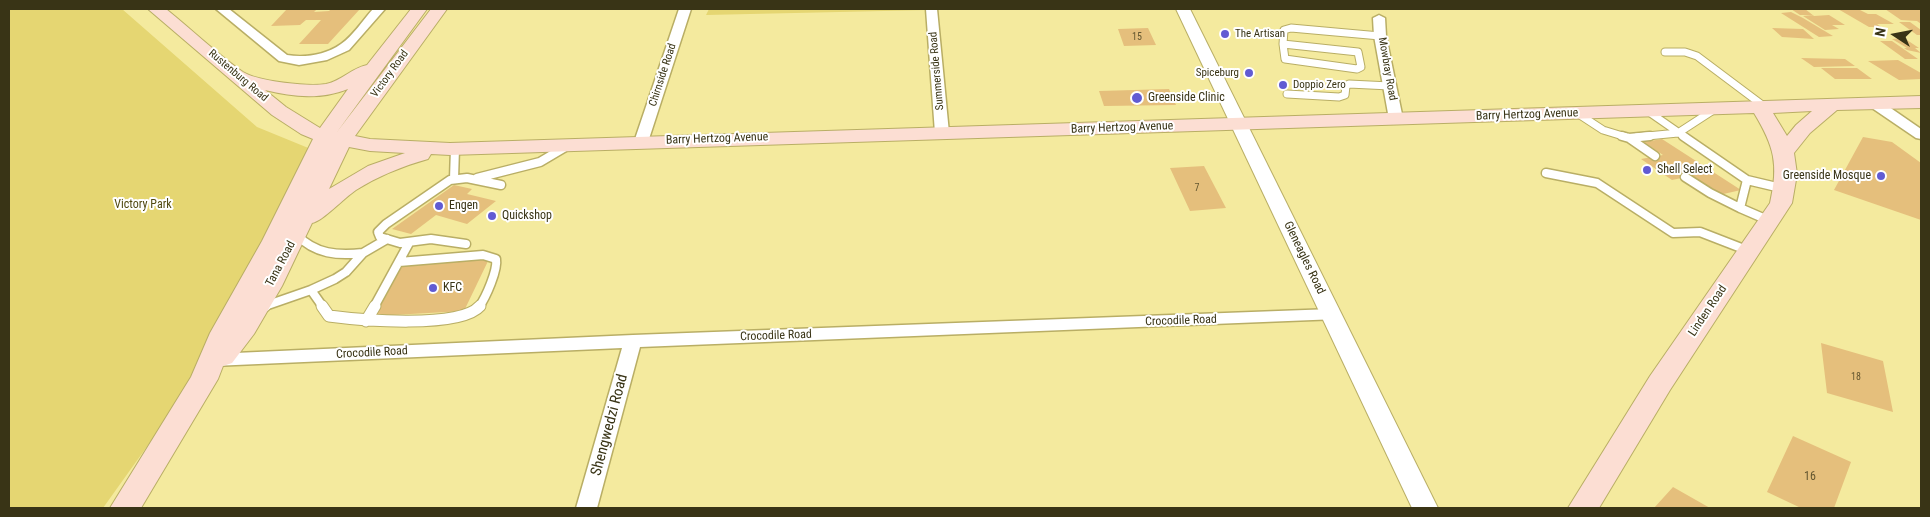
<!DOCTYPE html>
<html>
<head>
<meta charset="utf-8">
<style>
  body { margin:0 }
  #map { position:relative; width:1930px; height:517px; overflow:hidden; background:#f4ea9e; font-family:"Roboto Condensed",sans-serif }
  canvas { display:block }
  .frame { position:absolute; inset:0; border:10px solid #393416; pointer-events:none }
  .north { position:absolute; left:1870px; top:10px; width:50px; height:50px; -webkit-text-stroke:4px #fff; paint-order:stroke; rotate:281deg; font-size:14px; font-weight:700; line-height:20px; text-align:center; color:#393416 }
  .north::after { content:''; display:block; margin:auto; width:18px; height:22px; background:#393416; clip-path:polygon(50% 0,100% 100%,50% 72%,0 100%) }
</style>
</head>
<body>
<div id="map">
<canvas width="1930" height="517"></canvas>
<div class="frame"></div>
<div class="north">N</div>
</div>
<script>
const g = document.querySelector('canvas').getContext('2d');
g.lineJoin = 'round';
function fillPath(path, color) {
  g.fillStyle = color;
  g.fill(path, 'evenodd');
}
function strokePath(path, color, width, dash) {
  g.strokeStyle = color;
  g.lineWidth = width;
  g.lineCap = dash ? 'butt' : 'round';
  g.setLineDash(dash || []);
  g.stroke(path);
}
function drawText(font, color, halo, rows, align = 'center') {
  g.font = font + ' "Roboto Condensed",sans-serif';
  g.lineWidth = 4;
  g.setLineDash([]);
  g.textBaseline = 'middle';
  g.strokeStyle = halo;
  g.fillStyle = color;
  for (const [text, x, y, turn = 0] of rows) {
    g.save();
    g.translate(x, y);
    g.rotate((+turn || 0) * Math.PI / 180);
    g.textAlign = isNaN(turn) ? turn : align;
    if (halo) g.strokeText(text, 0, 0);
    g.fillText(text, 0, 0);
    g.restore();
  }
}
fillPath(new Path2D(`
  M9,9H122L257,127L323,154L216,350L103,508H9Z
  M709,9H928V10L706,15Z`), '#e5d672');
fillPath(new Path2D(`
  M287,9H317L314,12L329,11L331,9H360L328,44H299L321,20H306L300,25L271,26Z
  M1791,9H1805L1814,16L1829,15L1845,25H1832L1839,29L1825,30L1803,16L1813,15H1800Z
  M1838,9H1858L1868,14H1876L1894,24H1877L1881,27H1869Z
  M1885,9L1921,10V24L1917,21L1901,20Z
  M1791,12L1803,18L1833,36L1819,37L1781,13Z
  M1899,22H1910L1921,30V35H1917Z
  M1148,28L1156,45L1124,46L1118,29Z
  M1772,28L1803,29L1814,39L1782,37Z
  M1904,38L1919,48H1915L1921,53L1907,50L1904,48H1907L1892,39Z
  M1880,41H1892L1918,59H1905Z
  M1801,58L1845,59L1855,66L1814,67Z
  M1898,60L1921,73V79L1899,80L1868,61Z
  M1821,68H1857L1872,79H1835Z
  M1169,89L1176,105L1104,106L1099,91Z
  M1863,137L1892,142L1921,163V220L1834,190Z
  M1662,139L1741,190L1719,195L1691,176L1672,180L1641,159L1663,155L1644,142Z
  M1204,166L1226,208L1190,211L1170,168Z
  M454,185L472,189L467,194L496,201L467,224L436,215L411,234L392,229Z
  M489,259L464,311L375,316L403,264Z
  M1821,343L1883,361L1893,412L1827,393Z
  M1793,436L1851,462L1834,508H1801L1767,492Z
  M1673,487L1710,508H1654Z`), '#e5bf7c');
const serviceFar2 = new Path2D(`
  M1283,44L1358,52L1361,67L1357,69L1285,59Z
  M1283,44L1284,30L1291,28L1380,36
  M1665,52H1685L1697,56L1765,107
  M1287,94L1339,97L1345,95L1346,86L1349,84L1390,86
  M1649,112L1685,137
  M1577,113L1603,130L1626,137
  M1637,137L1678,133L1715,109`);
const serviceFar1 = new Path2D(`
  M1622,136L1629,138L1650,136
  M1683,136L1747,180L1785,189
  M1629,138L1655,156
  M1546,173L1597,183L1673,233L1700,232L1749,251
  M1685,177L1710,193L1740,208
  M477,178L540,162L567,146
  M454,179L455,148
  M1747,180L1740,208L1770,221
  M297,235C315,254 338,256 363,253
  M466,244L431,239L400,243L380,237L378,232L386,224L450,180L467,178L501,185
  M399,262L483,255L496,259C498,270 486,297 479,307
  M311,290L323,307
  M262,307L311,290L335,279L346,272L363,253L387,239
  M374,307L409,243`);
const service = new Path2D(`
  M322,306L329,316C359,320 460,329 480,306
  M261,307L265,306
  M366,321L375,306`);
const minor = new Path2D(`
  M216,9H229L287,55C304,58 326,55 341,44C353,36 363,20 373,9H385L349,50L327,60L299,65L279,61Z
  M679,9H691L648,142L646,145H636L634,142Z
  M926,9H937L949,133L942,137L935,133Z
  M1379,15L1385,18L1386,36L1403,119L1396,123L1389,119L1374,36L1373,18Z
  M1874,99L1879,100L1921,129V139L1916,138L1869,106L1867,103Z
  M1332,309L1338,311L1341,315L1338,319L640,347L597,508H576L622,348L213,366L207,364L204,360L207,356L213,354L633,335Z`);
const tertiary = new Path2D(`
  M1176,9H1190L1438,508H1412Z`);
const secondary = new Path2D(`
  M148,9H166C190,28 218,55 243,72C257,81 308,87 326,84C341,81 352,68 367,65L411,9H427L337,132L431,9H447L355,136L370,139L450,143L1921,96V108L1837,110L1810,133L1794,153L1797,174L1792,203L1670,390L1599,508H1568L1650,376L1770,203C1779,164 1774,146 1754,113L450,155L431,154L428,159C403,166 378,176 356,190C344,198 323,221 312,223L282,286L254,334L232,363L223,366L218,379L141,508H110L191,377L210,333L262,241L313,139L301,134L272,115ZM348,89L320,128L286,107L265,90C293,97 321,100 348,89ZM1812,111L1796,125L1787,136L1773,113ZM349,147L370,151L405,153L368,166L329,189Z`);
strokePath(serviceFar2, '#b9ae65', 9);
strokePath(serviceFar1, '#b9ae65', 11);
strokePath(service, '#b9ae65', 13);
strokePath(minor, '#b9ae65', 3);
strokePath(tertiary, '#b9ae65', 2);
strokePath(secondary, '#b9ae65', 2);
strokePath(serviceFar2, '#fff', 7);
strokePath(serviceFar1, '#fff', 8);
strokePath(service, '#fff', 11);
fillPath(minor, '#fff');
fillPath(tertiary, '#fff');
fillPath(secondary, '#fcded3');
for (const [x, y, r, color] of [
  [1225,34,5,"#615bd3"],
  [1249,73,5,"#615bd3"],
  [1283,85,5,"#615bd3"],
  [1137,98,6,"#615bd3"],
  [1647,170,5,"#615bd3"],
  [1881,176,5,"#615bd3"],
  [439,206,5,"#615bd3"],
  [492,216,5,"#615bd3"],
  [433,288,5,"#615bd3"]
]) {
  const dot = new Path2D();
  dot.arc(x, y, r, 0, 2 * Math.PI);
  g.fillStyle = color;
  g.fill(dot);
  strokePath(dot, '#fff', 2);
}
drawText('10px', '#645730', null, [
  ["15",1137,37],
  ["7",1197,188],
  ["18",1856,377]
]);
drawText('11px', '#393416', '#fff', [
  ["The Artisan",1235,34],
  ["Spiceburg",1239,73,"right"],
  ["Doppio Zero",1293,85]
], 'left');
drawText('11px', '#393416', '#fff', [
  ["Mowbray Road",1387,69,80],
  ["Summerside Road",937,71,-95],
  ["Victory Road",390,74,-54],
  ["Chirnside Road",663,75,-72],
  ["Rustenburg Road",238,76,40]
]);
drawText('12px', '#393416', '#fff', [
  ["Greenside Clinic",1148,98],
  ["Shell Select",1657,170],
  ["Greenside Mosque",1871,176,"right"],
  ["Engen",449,206],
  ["Quickshop",502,216],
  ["KFC",443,288]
], 'left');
drawText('12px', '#393416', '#fff', [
  ["Barry Hertzog Avenue",1527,115,-2],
  ["Barry Hertzog Avenue",1122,128,-2],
  ["Barry Hertzog Avenue",717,139,-2],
  ["Gleneagles Road",1304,258,64],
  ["Tana Road",281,264,-62],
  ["Linden Road",1708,311,-56],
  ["Crocodile Road",1181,321,-2],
  ["Crocodile Road",776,336,-2],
  ["Crocodile Road",372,353,-3]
]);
drawText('12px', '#514910', '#fff', [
  ["Victory Park",143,205]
]);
drawText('12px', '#645730', null, [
  ["16",1810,477]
]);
drawText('15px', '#393416', '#fff', [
  ["Shengwedzi Road",610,425,-75]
]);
</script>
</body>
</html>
